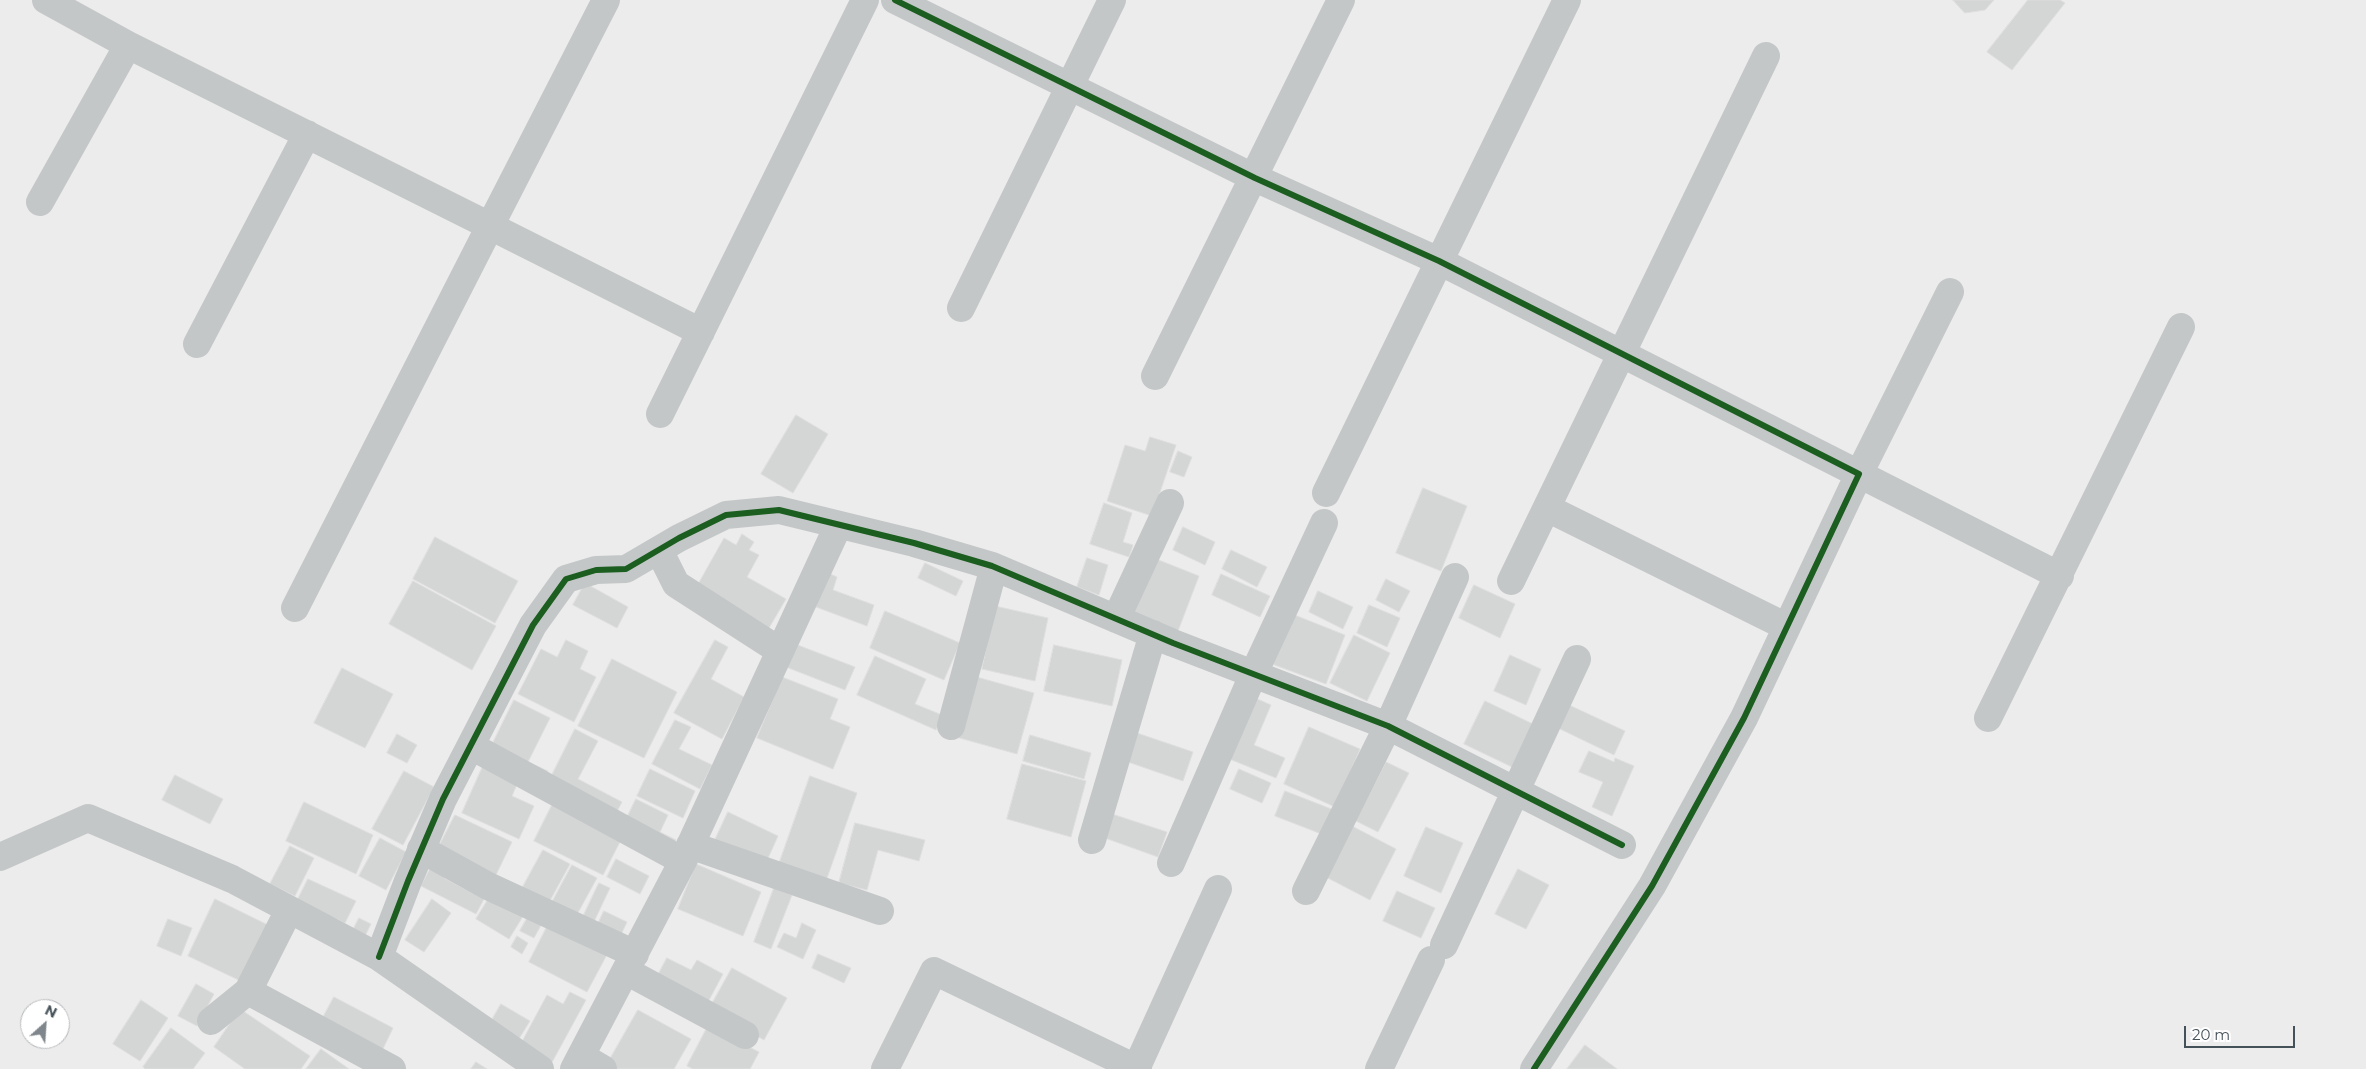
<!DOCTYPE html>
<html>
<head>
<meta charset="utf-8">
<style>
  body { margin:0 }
  #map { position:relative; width:2366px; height:1069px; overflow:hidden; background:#edecec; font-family:Montserrat,sans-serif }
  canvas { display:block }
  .north { position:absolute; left:20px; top:999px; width:50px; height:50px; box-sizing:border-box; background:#fff; border:1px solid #b5b9bc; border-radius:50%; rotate:26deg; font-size:14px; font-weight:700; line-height:20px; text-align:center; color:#455158 }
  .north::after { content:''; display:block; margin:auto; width:18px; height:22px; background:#80878c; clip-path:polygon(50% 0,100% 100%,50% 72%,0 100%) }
  .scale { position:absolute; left:2184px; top:1026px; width:111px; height:22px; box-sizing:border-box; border:2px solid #455158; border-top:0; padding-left:6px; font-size:15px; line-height:18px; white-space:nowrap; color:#455158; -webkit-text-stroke:4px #fff; paint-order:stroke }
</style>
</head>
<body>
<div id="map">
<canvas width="2366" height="1069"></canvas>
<div class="north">N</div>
<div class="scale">20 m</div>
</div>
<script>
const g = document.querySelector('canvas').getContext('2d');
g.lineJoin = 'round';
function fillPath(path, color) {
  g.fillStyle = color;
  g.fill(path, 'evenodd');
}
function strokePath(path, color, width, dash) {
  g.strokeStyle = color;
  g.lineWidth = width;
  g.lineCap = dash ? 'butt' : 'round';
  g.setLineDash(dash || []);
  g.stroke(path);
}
const building = new Path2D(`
  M1953,0H1994L1985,10L1965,13Z
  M2028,0H2060L2065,3L2012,70L1987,52Z
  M796,415L828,434L793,493L761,474Z
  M1150,437L1176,445L1152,516L1107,501L1125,445L1145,451Z
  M1178,451L1192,457L1184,477L1170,472Z
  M1423,488L1467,506L1441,571L1396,553Z
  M1104,503L1132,513L1123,542L1133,545L1129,557L1090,544Z
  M1183,527L1215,542L1205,565L1173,550Z
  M742,534L754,542L749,550L759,555L747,577L786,599L769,628L697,586L724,538L736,545Z
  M435,537L518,581L495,623L413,579Z
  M1231,550L1267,567L1257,587L1222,569Z
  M1151,557L1199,576L1178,631L1130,611Z
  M1087,558L1108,565L1099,595L1077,587Z
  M925,563L963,581L956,596L918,578Z
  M828,573L837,577L833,590L874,605L867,626L816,607Z
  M1221,574L1270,596L1260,617L1212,595Z
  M1386,579L1410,591L1399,612L1376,600Z
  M413,581L496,626L472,670L389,624Z
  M585,583L628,607L617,628L573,605Z
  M1474,585L1515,604L1500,638L1459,618Z
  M1318,591L1353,607L1343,629L1309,612Z
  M1369,605L1400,618L1387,647L1357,633Z
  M995,606L1048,618L1035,681L982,669Z
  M885,611L960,643L944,680L870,648Z
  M1292,614L1345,635L1326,684L1272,664Z
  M1354,635L1390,653L1367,701L1330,683Z
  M566,640L588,651L580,669L596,677L574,722L518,694L541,649L557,657Z
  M715,640L728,647L711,679L744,697L722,739L674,713Z
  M795,644L855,667L845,690L786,667Z
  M1054,645L1122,660L1112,706L1044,691Z
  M1510,655L1541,669L1526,705L1494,691Z
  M875,656L926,679L915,704L942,715L936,730L857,695Z
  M612,659L677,692L644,758L578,726Z
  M342,668L393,694L365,748L314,723Z
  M973,676L1034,693L1017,754L956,737Z
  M782,677L838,699L830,719L850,727L833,769L757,738Z
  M1253,697L1271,705L1254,745L1285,758L1276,778L1227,758Z
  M514,700L550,718L528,762L548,771L544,780L488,753Z
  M1485,701L1533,724L1512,767L1464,744Z
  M1569,705L1625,731L1614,755L1558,728Z
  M675,720L691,727L679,749L712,765L700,789L652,764Z
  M1309,727L1360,749L1335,807L1284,784Z
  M575,729L598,741L578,779L622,802L614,817L548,783Z
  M1137,733L1193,752L1183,781L1128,762Z
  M397,734L417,745L407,763L387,753Z
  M1030,735L1091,753L1084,779L1023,761Z
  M1589,751L1614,762L1615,758L1634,766L1612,816L1592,807L1603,782L1579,772Z
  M1386,762L1409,773L1378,832L1356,821Z
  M1022,764L1086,781L1071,837L1007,819Z
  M483,766L518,782L512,796L534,806L519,839L462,813Z
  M650,769L695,791L683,818L637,796Z
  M1239,769L1271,783L1262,803L1230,789Z
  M404,771L434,787L403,845L372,829Z
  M175,775L223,799L210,824L162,800Z
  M810,776L857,793L826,881L779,864Z
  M1285,791L1334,810L1324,835L1275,816Z
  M636,799L668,815L660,832L676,840L672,847L624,824Z
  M304,802L373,835L356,874L286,841Z
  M553,803L622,838L603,875L534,841Z
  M728,812L778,836L765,865L714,842Z
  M1112,814L1167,832L1158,857L1105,838Z
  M455,815L512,842L493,881L436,852Z
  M855,823L925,840L919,861L878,850L867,890L839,883Z
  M1352,826L1396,849L1370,900L1326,877Z
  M1426,827L1463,843L1441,893L1404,876Z
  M380,838L406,852L386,890L359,876Z
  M290,846L314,858L295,896L270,884Z
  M543,850L570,864L547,906L520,892Z
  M616,859L649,876L640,894L607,877Z
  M433,863L448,870L444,878L484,899L476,914L421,886Z
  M696,864L761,892L743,936L678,909Z
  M572,865L597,878L574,920L550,906Z
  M1518,869L1549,885L1526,929L1495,914Z
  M308,879L356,901L345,923L297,901Z
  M599,883L610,888L591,928L580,923Z
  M774,888L792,895L771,949L754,942Z
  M1397,891L1435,908L1421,938L1383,921Z
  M492,893L525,913L509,939L476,919Z
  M215,899L272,927L245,983L188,956Z
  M432,899L451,913L424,952L405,940Z
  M532,909L546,916L534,938L520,931Z
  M604,911L627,922L618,941L595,930Z
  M359,918L371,924L365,936L353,930Z
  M168,919L192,928L181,956L157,946Z
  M551,919L610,949L587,992L529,962Z
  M802,923L816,930L803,959L777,947L784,933L796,938Z
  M517,936L528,943L522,954L511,947Z
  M818,954L851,968L844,983L812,968Z
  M667,958L691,970L697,960L723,974L708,1002L658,975Z
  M732,968L787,998L764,1040L709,1009Z
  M196,984L214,994L197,1026L178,1016Z
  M570,992L586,1000L550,1066L518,1049L547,995L563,1004Z
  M334,997L393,1028L380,1055L320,1023Z
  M141,1000L168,1018L140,1061L113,1044Z
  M501,1004L530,1021L517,1042L489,1025Z
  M240,1009L310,1056L301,1069H245L214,1047Z
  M638,1010L691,1039L674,1069H611L606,1066Z
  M708,1026L759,1052L750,1069H693L687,1066Z
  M171,1028L205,1053L193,1069H145L143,1067Z
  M1585,1045L1617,1069H1567Z
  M321,1049L349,1069H306Z
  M476,1062L487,1069H471Z`);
fillPath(building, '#d4d5d5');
strokePath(building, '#dededf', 1);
strokePath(new Path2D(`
  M46,0L128,45L490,226L295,608
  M606,0L490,226L701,332
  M895,0L1255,178L1439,261L1859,474L1744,718L1652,886L1534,1069
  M40,202L128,45
  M1950,292L1859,474L2060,576
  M961,308L1112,0
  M197,344L307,134
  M1155,376L1341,0
  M660,414L865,0
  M1326,493L1567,0
  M1547,508L1787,627
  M659,550L676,584L780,651
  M1511,581L1766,56
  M1116,619L1170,503
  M1988,718L2181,327
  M951,726L994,567
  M471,746L683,861
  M1092,840L1153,634
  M690,845L880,911
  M421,849L488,886L635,954
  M0,857L88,818L232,879L379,957L540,1069
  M1171,863L1253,675L1324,523
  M1306,891L1388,726L1455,577
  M1444,945L1577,659
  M379,957L408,881L443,799L533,625L566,579L596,570L626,569L679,538L726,515L779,510L914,543L992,566L1173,643L1388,726L1622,845
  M626,971L745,1035
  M248,991L392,1069
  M211,1021L248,991L289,910
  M581,1056L603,1069
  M574,1069L683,861L838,526
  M885,1069L934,971L1138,1069
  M1136,1069L1218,889
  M1379,1069L1431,960`), '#c4c7c8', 28);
strokePath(new Path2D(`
  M895,0L1255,178L1439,261L1859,474L1744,718L1652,886L1534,1069
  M379,957L408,881L443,799L533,625L566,579L596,570L626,569L679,538L726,515L779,510L914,543L992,566L1173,643L1388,726L1622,845`), '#1b5e20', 6);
</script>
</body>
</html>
